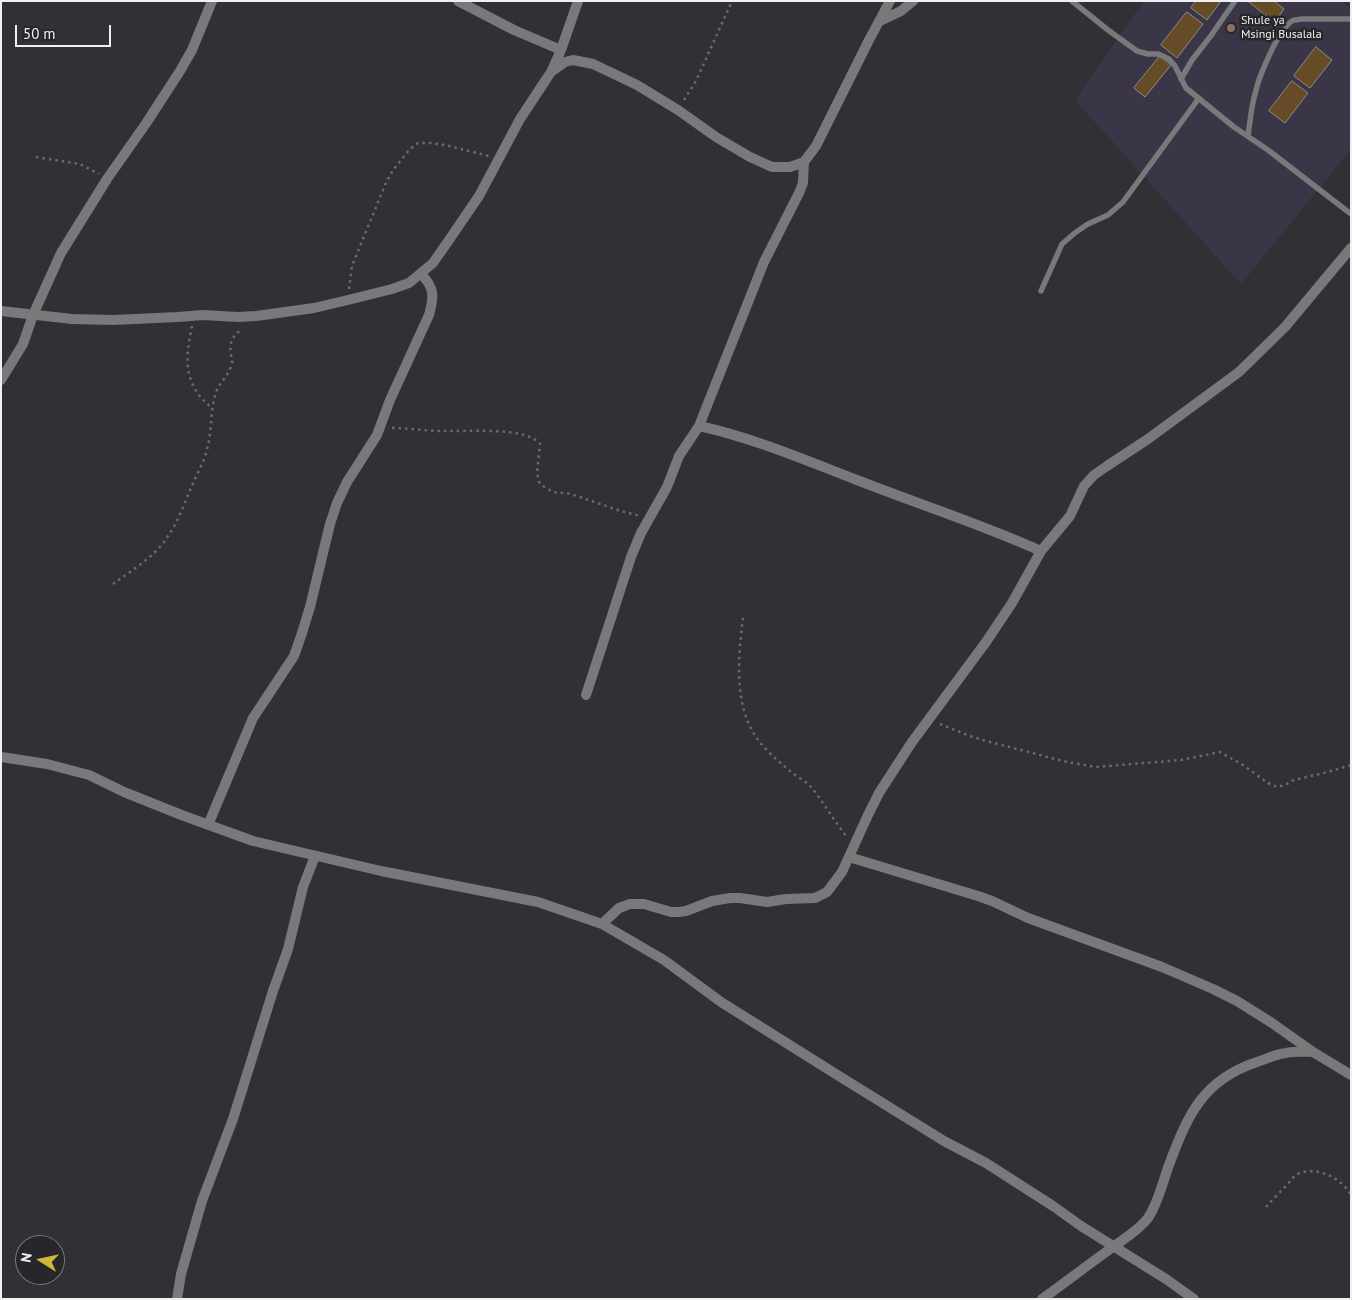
<!DOCTYPE html>
<html>
<head>
<meta charset="utf-8">
<style>
  body { margin:0 }
  #map { position:relative; width:1352px; height:1300px; overflow:hidden; background:#313135; font-family:"PT Sans",sans-serif }
  canvas { display:block }
  .frame { position:absolute; inset:0; border:2px solid #f0f0f3; pointer-events:none }
  .north { position:absolute; left:15px; top:1235px; width:50px; height:50px; box-sizing:border-box; background:#27272b; border:1px solid #77777b; border-radius:50%; rotate:280deg; font-size:14px; font-weight:700; line-height:20px; text-align:center; color:#f0f0f3 }
  .north::after { content:''; display:block; margin:auto; width:18px; height:22px; background:#cfb837; clip-path:polygon(50% 0,100% 100%,50% 72%,0 100%) }
  .scale { position:absolute; left:15px; top:25px; width:96px; height:22px; box-sizing:border-box; border:2px solid #f0f0f3; border-top:0; padding-left:6px; font-size:15px; line-height:18px; white-space:nowrap; color:#f0f0f3; -webkit-text-stroke:4px #27272b; paint-order:stroke }
</style>
</head>
<body>
<div id="map">
<canvas width="1352" height="1300"></canvas>
<div class="frame"></div>
<div class="north">N</div>
<div class="scale">50 m</div>
</div>
<script>
const g = document.querySelector('canvas').getContext('2d');
g.lineJoin = 'round';
function fillPath(path, color) {
  g.fillStyle = color;
  g.fill(path, 'evenodd');
}
function strokePath(path, color, width, dash) {
  g.strokeStyle = color;
  g.lineWidth = width;
  g.lineCap = dash ? 'butt' : 'round';
  g.setLineDash(dash || []);
  g.stroke(path);
}
function drawText(font, color, halo, rows, align = 'center') {
  g.font = font + ' "PT Sans",sans-serif';
  g.lineWidth = 5;
  g.setLineDash([]);
  g.textBaseline = 'middle';
  g.strokeStyle = halo;
  g.fillStyle = color;
  for (const [text, x, y, turn = 0] of rows) {
    g.save();
    g.translate(x, y);
    g.rotate((+turn || 0) * Math.PI / 180);
    g.textAlign = isNaN(turn) ? turn : align;
    if (halo) g.strokeText(text, 0, 0);
    g.fillText(text, 0, 0);
    g.restore();
  }
}
fillPath(new Path2D(`
  M1144,1H1341L1351,8V149L1241,284L1075,100Z`), '#3b3647');
const building = new Path2D(`
  M1196,1H1221L1207,20L1191,8Z
  M1248,1H1274L1284,9L1275,22Z
  M1187,12L1203,24L1177,58L1161,45Z
  M1316,47L1332,60L1310,88L1294,76Z
  M1160,56L1171,65L1145,97L1134,88Z
  M1292,81L1308,93L1285,123L1269,111Z`);
fillPath(building, '#654c27');
strokePath(building, '#8e8b87', 1);
strokePath(new Path2D(`
  M684,100L696,81L732,1
  M36,157L80,164L99,174
  M349,289L352,266L385,185L393,170L410,149L418,143H430L445,145L489,156
  M192,326C185,359 183,385 212,408
  M392,428C409,428 426,431 442,431C464,432 527,426 540,444L537,473L539,482L543,486L553,492L571,494L621,511L640,516
  M113,584C132,570 155,557 168,536C178,522 184,504 191,488C196,475 204,463 207,449C212,432 210,413 215,396C218,382 228,378 231,366C233,362 232,359 231,355C229,343 232,336 242,329
  M743,618C738,661 732,714 765,748C773,757 782,764 790,771C797,777 806,781 812,788C824,803 834,821 847,837
  M940,724L970,736L986,741L1067,762L1096,767L1181,760L1220,752L1243,765L1268,783L1277,787L1285,785L1294,780L1328,772L1351,765
  M1266,1207C1272,1200 1279,1193 1285,1187C1289,1183 1292,1178 1296,1175C1314,1164 1342,1178 1351,1195`), '#6b6b6f', 2.5, [2.5, 4]);
strokePath(new Path2D(`
  M1072,1L1108,30L1137,51L1148,54H1158L1169,59L1175,66L1186,88L1234,127L1268,150L1351,214
  M1181,79L1192,60L1210,37L1235,1
  M1248,136C1250,122 1251,108 1255,94C1258,79 1279,26 1294,20C1296,20 1299,20 1301,19H1351
  M1041,291L1062,244L1076,232L1088,224L1108,215L1123,202L1199,98`), '#77797a', 5.5);
strokePath(new Path2D(`
  M458,1L514,30L561,50
  M880,21L901,11L913,1
  M552,70L561,50L578,1
  M1,311L72,319L113,320L178,317L203,315L238,317L256,316L314,308L348,300L392,289L409,283L433,263L449,240L479,196L520,119L551,72L565,62L573,60L593,64L637,85L678,110L716,137L750,157L772,167H790L804,162L816,146L869,40L890,1
  M1,380L23,344L33,315L61,253L107,179L147,122L180,71L192,50L212,1
  M699,426C754,438 805,460 857,480C918,504 981,524 1041,551
  M586,695L631,557L641,533L667,487L679,456L699,426L764,262L799,193L803,183L804,162
  M1,757L47,764L89,775L124,792L184,816L253,841L381,871L538,902L602,924L664,960L721,1002L839,1076L944,1141L986,1163L1053,1206L1081,1226L1166,1279L1194,1299
  M208,825L253,718L294,656L302,633L310,607L330,524L337,503L347,482L377,435L390,400L429,315C434,297 435,288 421,274
  M849,857L978,896L992,901L1028,918L1162,967L1213,989L1237,1001L1272,1023L1313,1052L1351,1075
  M602,924L619,908L630,904H644L671,912H679L686,911L712,901L730,898H740L767,902L786,899L815,898L827,892L842,872L868,815L879,793L912,742L986,642L1012,603L1041,551L1070,516L1084,486L1094,475L1107,466L1148,439L1239,372L1285,327L1351,248
  M177,1299L181,1274L202,1201L233,1119L273,991L288,949L303,887L315,856
  M1042,1299C1066,1282 1089,1264 1113,1247C1125,1238 1139,1230 1148,1218C1158,1204 1163,1181 1169,1165C1188,1114 1203,1080 1257,1062C1266,1059 1276,1054 1286,1053C1295,1051 1304,1052 1313,1052`), '#77797a', 10);
for (const [x, y, r, color] of [
  [1231,28,5,"#8d6e63"]
]) {
  const dot = new Path2D();
  dot.arc(x, y, r, 0, 2 * Math.PI);
  g.fillStyle = color;
  g.fill(dot);
  strokePath(dot, '#27272b', 2);
}
drawText('12px', '#f0f0f3', '#27272b', [
  ["Shule ya",1241,21],
  ["Msingi Busalala",1241,35]
], 'left');
</script>
</body>
</html>
